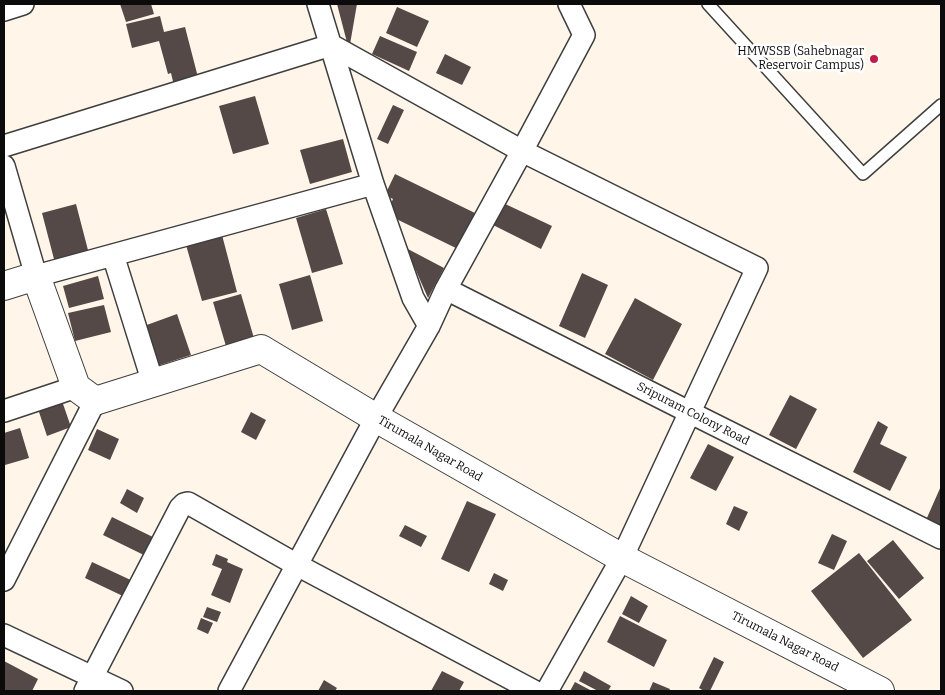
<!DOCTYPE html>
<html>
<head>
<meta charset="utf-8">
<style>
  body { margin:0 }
  #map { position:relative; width:945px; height:695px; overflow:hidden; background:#fff6e9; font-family:Bitter,serif }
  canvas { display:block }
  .frame { position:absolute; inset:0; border:5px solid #0b0b0b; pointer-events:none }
</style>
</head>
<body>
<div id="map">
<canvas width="945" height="695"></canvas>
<div class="frame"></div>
</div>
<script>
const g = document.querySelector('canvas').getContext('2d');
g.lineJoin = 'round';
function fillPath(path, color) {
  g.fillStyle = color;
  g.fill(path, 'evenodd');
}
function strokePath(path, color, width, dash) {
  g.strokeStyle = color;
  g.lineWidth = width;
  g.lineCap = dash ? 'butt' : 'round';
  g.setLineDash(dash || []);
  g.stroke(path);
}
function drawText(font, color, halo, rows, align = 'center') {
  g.font = font + ' Bitter,serif';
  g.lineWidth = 5;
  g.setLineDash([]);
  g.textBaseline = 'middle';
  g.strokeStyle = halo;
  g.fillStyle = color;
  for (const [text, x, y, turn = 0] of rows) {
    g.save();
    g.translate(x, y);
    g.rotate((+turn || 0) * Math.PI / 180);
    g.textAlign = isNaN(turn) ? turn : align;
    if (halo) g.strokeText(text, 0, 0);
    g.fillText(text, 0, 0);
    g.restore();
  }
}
fillPath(new Path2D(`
  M120,4H151L154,14L126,22Z
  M337,4H357L349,50Z
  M397,7L429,21L417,47L386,33Z
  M160,16L164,32L185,27L200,85L175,90L171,73L168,74L159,41L132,48L126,24Z
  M380,36L417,52L409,71L372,54Z
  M445,54L471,67L462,85L436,73Z
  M255,96L269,144L233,154L219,106Z
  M393,105L404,110L388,144L377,139Z
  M343,139L352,172L310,184L300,150Z
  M395,174L477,214L460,250L386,214L393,199L385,195Z
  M501,202L552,226L541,249L491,224Z
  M76,204L89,254L55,263L42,213Z
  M326,209L343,264L312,273L296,218Z
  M222,235L237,292L202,301L186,245Z
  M406,248L444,268L428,298Z
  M582,273L608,285L585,338L559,326Z
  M310,275L323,321L292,330L279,284Z
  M98,276L104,299L69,308L63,286Z
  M241,294L256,345L228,353L213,302Z
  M635,298L682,324L653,380L605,354Z
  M104,305L111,332L75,341L68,313Z
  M177,314L191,355L157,366L144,326Z
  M790,395L817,409L796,449L769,435Z
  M62,401L71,427L47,436L38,409Z
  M251,412L266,420L256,440L241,432Z
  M878,421L888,427L880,444L907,457L890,491L853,472Z
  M20,428L29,458L5,465L4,461V433Z
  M97,429L119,439L110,460L88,450Z
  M708,444L734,457L716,491L690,478Z
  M941,486V526L926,520Z
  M127,489L144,498L137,513L120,503Z
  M467,501L496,514L469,572L441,559Z
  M734,506L748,512L739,531L726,524Z
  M112,517L161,541L152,559L103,535Z
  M405,525L427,536L421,547L399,536Z
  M832,534L847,541L834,570L818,563Z
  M893,540L924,578L899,599L867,561Z
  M859,553L912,620L863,658L811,591Z
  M216,554L228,559L227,562L243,569L230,603L211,595L222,569L212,565Z
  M92,562L135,582L127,598L85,578Z
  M494,573L508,580L503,591L489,584Z
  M631,596L648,606L639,623L622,614Z
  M207,607L221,612L217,622L203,617Z
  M620,616L667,640L654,667L607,642Z
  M201,618L213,623L208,634L197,629Z
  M714,657L724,662L710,691H704L699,688Z
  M4,661L38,679L32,691H4Z
  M442,671L464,682L459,691H431Z
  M584,671L611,686L608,691H598L579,681Z
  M324,680L337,688L335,691H318Z
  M575,682L592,691H570Z
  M653,682L670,689L669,691H649Z`), '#544947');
const service = new Path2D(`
  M708,4L863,174L941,105`);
const minor = new Path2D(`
  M318,4L373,184L413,298L429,326
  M4,10L23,4
  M4,146L331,45L522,151L757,268L622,558L547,691
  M4,166L36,276L373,184
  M113,255L153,383
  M446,289L691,413L941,538
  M4,411L76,387
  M4,580L95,401
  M4,635L122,691
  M85,691L180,508L184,504L188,503L297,565L534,691
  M229,691L376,418L429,326L446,289L522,151L584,35L569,4`);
const tertiary = new Path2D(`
  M4,286L36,276L76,387L95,401L261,349L376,418L622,558L880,691`);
strokePath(service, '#3e3e3e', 14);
strokePath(minor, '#3e3e3e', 24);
strokePath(tertiary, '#3e3e3e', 30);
strokePath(service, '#fff', 11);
strokePath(minor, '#fff', 21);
strokePath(tertiary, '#fff', 28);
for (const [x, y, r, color] of [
  [874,59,5,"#c11d48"]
]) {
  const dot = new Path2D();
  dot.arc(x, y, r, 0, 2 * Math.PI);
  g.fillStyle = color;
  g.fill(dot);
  strokePath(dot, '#fff', 2);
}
drawText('12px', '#0b0b0b', '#fff', [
  ["HMWSSB (Sahebnagar",864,52],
  ["Reservoir Campus)",864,66]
], 'right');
drawText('12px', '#0b0b0b', '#fff', [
  ["Sripuram Colony Road",693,414,27],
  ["Tirumala Nagar Road",430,449,30],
  ["Tirumala Nagar Road",785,642,27]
]);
</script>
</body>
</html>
